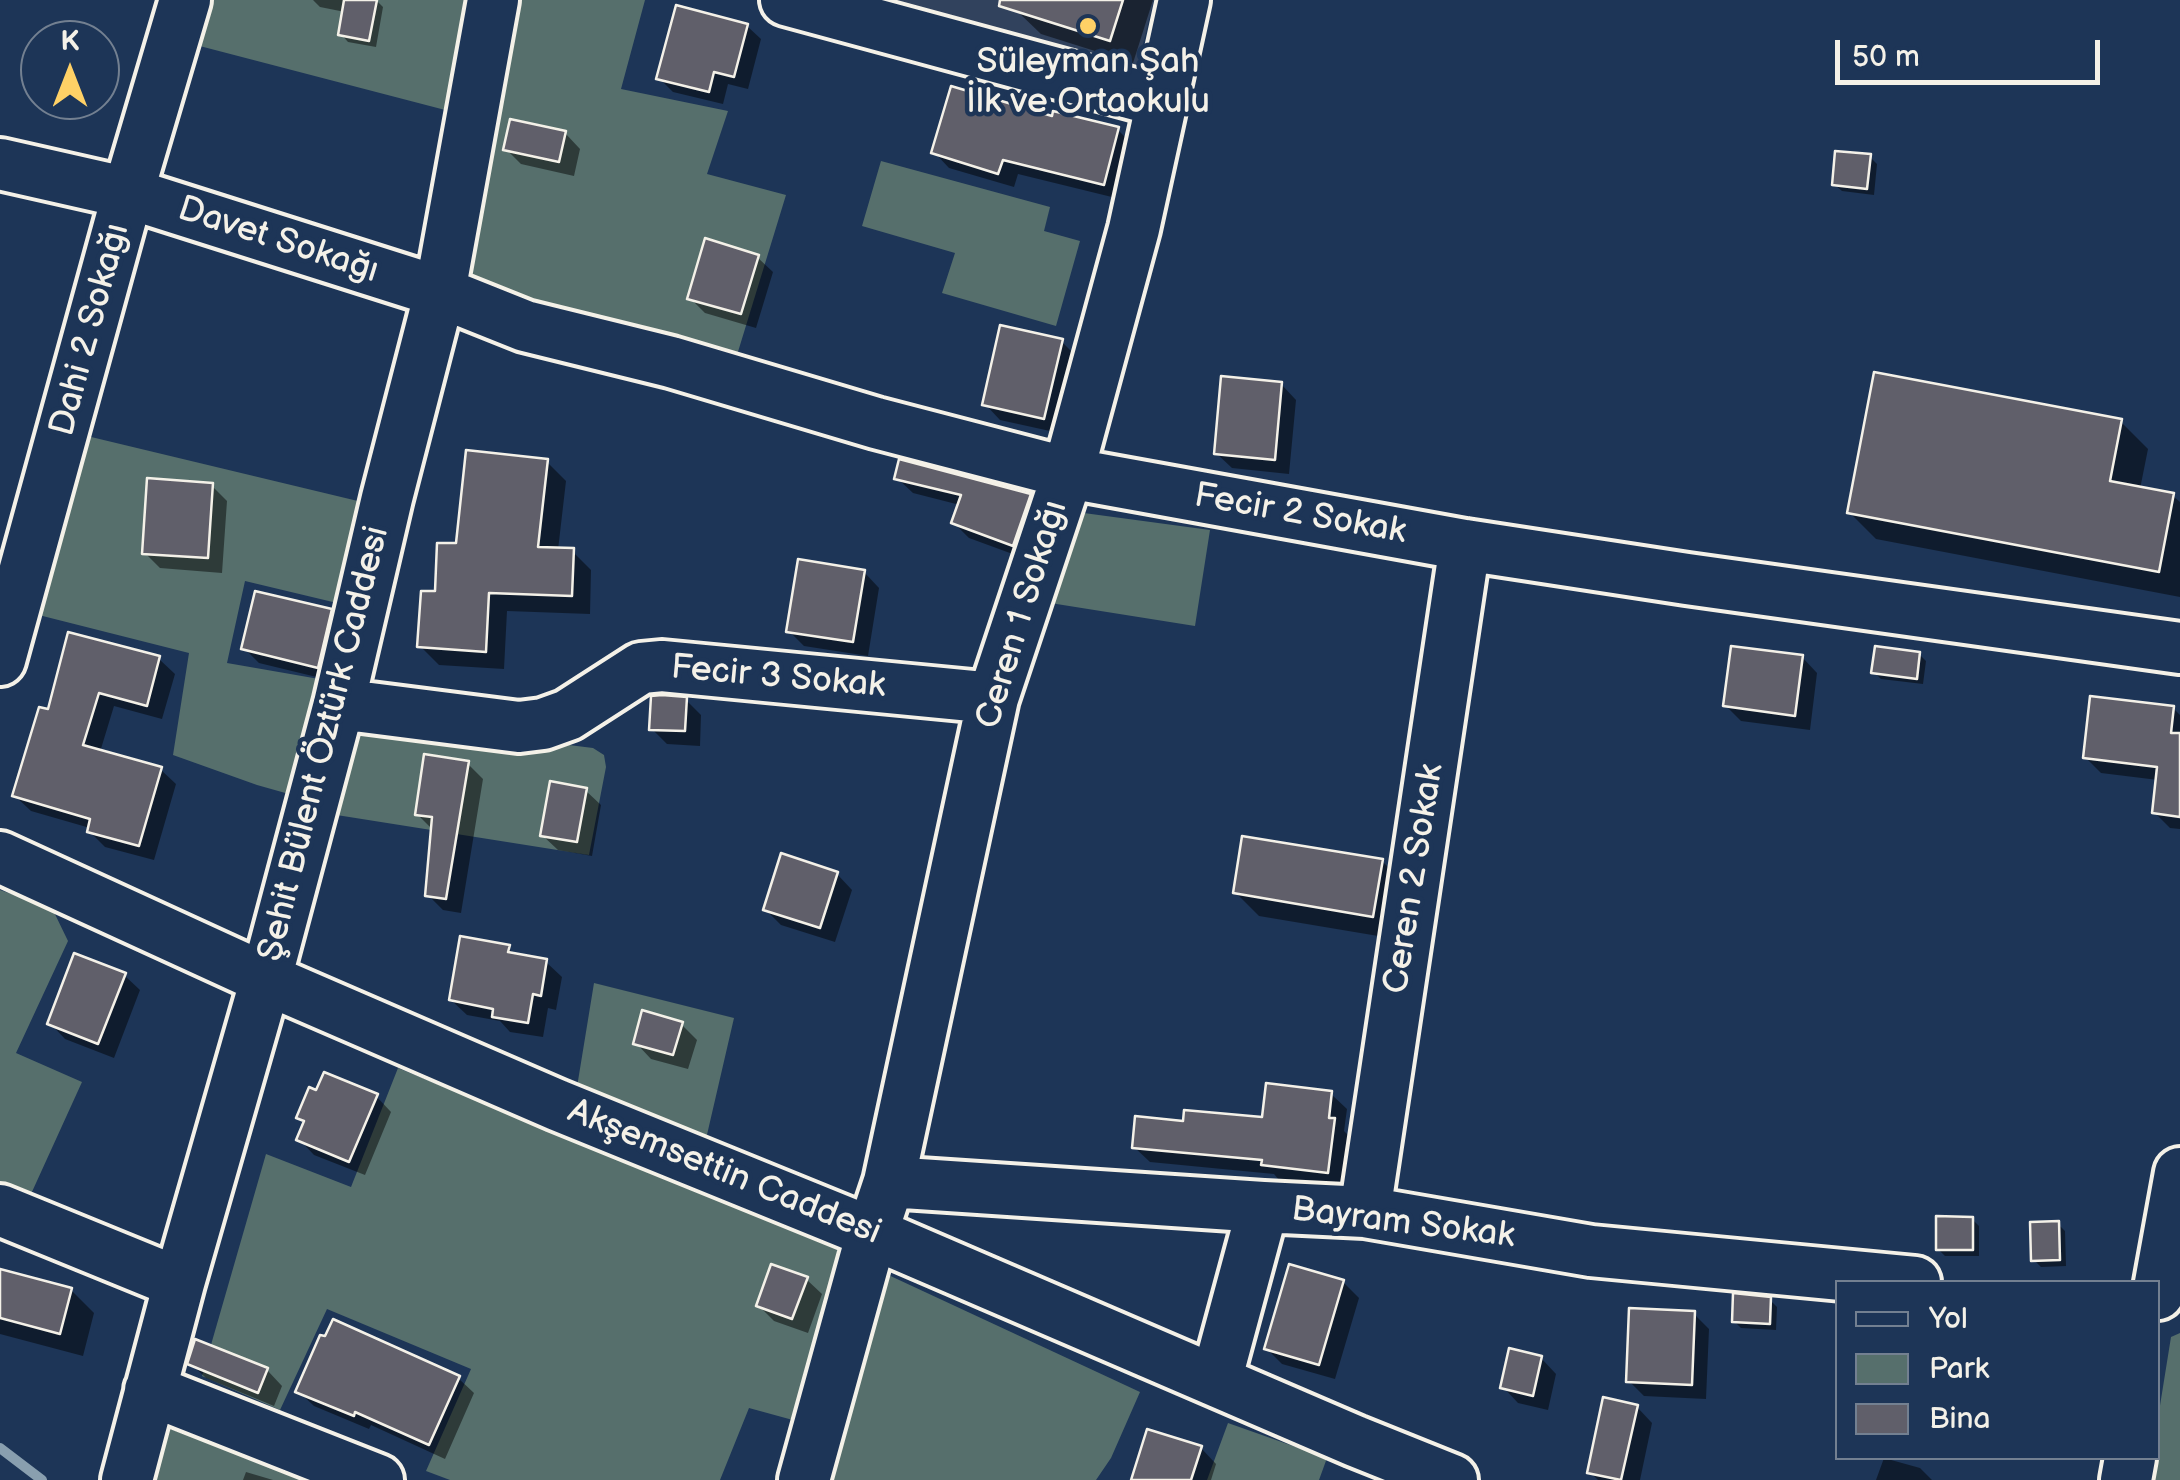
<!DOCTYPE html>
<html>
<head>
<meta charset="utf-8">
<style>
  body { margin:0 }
  #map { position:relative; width:2180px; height:1480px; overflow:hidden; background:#1d3557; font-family:"Balsamiq Sans",sans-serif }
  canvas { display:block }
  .legend { position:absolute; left:1835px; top:1280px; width:325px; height:180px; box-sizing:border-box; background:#1d3557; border:2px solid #738091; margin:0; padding:12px 18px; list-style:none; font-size:30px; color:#f4f1e8 }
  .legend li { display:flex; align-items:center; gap:20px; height:50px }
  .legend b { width:50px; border:2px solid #738091 }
  .north { position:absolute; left:20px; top:20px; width:100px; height:100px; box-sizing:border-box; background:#1d3557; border:2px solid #738091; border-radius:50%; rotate:0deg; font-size:28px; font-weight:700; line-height:40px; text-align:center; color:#f4f1e8 }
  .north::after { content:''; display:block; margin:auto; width:35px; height:45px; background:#ffd166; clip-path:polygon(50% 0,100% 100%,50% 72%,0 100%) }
  .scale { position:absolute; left:1835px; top:40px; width:265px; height:45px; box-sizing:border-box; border:5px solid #f4f1e8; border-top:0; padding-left:12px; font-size:30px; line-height:35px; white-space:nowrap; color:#f4f1e8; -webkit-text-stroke:8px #1d3557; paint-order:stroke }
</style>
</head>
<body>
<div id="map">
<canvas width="2180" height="1480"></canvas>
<ul class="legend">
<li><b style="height:12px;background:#1d3557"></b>Yol</li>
<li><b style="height:28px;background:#566f6c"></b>Park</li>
<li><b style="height:28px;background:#605f6a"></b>Bina</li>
</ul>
<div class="north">K</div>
<div class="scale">50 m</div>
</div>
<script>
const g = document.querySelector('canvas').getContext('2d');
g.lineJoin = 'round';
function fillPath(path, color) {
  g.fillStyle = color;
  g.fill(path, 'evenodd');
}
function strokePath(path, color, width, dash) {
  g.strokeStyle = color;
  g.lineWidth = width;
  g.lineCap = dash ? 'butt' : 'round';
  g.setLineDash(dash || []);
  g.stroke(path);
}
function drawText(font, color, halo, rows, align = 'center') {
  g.font = font + ' "Balsamiq Sans",sans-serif';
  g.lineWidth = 9;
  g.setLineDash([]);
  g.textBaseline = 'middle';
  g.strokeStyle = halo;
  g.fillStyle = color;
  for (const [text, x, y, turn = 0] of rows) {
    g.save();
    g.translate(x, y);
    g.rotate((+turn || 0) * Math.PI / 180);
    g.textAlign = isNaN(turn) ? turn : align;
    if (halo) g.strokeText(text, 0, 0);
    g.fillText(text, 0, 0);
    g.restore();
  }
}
fillPath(new Path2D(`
  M866,0H1154L1134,80Z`), '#31425d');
fillPath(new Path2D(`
  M204,0H466L449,111L192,44Z
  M522,0H645L621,89L728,111L707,174L786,195L737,355L462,285Z
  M881,161L1050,207L1044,231L1080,241L1056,326L942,293L955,253L862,226Z
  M62,430L362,502L337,603L245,581L227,663L319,679L296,796L257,785L173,755L189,653L11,608Z
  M1069,511L1210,530L1195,626L1044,602Z
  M360,719L593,748L604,755L606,767L589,855L324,813Z
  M0,890L52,908L68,941L16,1053L82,1082L26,1205L0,1194Z
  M594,983L734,1018L706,1139L577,1087Z
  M398,1068L860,1257L811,1425L749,1408L720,1480H450L426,1471L471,1369L327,1309L280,1410L202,1376L266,1154L351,1187Z
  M869,1266L1140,1392L1111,1458L1096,1480H811Z
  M2180,1333V1480H2147L2151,1458H2158V1418L2171,1337Z
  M1228,1423L1327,1458L1319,1480H1207Z
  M159,1425L314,1480H143Z`), '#566f6c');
fillPath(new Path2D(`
  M313,0H376L383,7L376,47L348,42L341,34L345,12L320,7Z
  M1021,0H1153L1133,63L1041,34L1017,11Z
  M747,26L761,39L748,89L728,84L723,104L673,92L659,78Z
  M1054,119L1118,130L1133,145L1120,199L1018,174L1014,187L949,168L934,152Z
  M565,133L580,149L574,176L521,164L506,149Z
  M1870,157L1877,164L1874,195L1842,191L1834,184Z
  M757,257L773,272L756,328L705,313L690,298Z
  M1061,341L1077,357L1059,433L1000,420L985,404Z
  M1281,384L1296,400L1289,474L1232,468L1216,453Z
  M2121,422L2148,449L2140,489L2173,496L2180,502V597L1876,539L1849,512Z
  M547,462L566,481L558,550L572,551L591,570L590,614L507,611L504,669L439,665L420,646L437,594L458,546Z
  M897,478L1030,496L1045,511L1029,560L969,538L954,523L960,505L913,493Z
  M211,485L227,501L222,573L160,568L145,553Z
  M864,572L879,588L868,656L804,646L789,631Z
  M330,611L346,626L333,681L259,663L244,648Z
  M1919,654L1926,661L1923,684L1881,679L1874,672Z
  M1802,657L1817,673L1810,730L1741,721L1725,705Z
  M159,659L175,674L162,719L114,706L100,752L160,769L176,784L154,860L105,847L89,831L90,828L31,811L15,796L49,712Z
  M686,700L701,715L700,746L667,744L652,729Z
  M2173,708L2180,715V829L2170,828L2154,812L2158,780L2101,773L2085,757Z
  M468,764L483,779L461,913L443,910L428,895L433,830L417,814Z
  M585,790L601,805L592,856L558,850L542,835Z
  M1382,861L1405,884L1396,939L1259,916L1235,892Z
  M837,874L852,890L835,942L781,925L766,910Z
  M508,948L517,957L546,962L562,977L556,1010L548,1008L543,1037L510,1032L500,1021L467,1015L451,1000Z
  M124,975L140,990L114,1058L65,1039L50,1023Z
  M681,1024L697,1040L688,1069L651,1059L636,1043Z
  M1331,1094L1347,1109L1344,1131L1349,1136L1343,1188L1279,1180L1274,1174L1150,1162L1134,1147L1185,1123L1264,1120Z
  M376,1096L391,1112L365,1175L314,1155L299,1139L306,1124L299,1117Z
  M1972,1219L1979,1226V1256H1945L1938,1249Z
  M2058,1224L2065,1231L2066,1266L2041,1267L2034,1260Z
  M0,1271L71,1290L94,1313L83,1356L0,1334Z
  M806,1279L822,1294L808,1333L774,1321L758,1305Z
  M1343,1282L1359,1298L1335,1379L1282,1364L1266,1348Z
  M1770,1300L1777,1307L1776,1330L1741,1328L1734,1321Z
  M1694,1314L1709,1329L1706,1399L1644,1396L1629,1381Z
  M1541,1358L1556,1374L1548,1410L1518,1403L1503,1387Z
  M190,1363L267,1370L282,1386L274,1406L206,1378Z
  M458,1378L474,1393L445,1459L371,1425L369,1429L314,1406L298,1391Z
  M1637,1407L1652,1423L1640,1480H1598L1590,1472Z
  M1201,1448L1216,1464L1211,1480H1134Z
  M1884,1458L1920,1468L1932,1480H1876Z
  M246,1472L273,1480H243Z`), '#0007');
strokePath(new Path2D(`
  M0,1448L42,1480`), '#899faf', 10);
const building = new Path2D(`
  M344,0H377L369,41L338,35Z
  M1000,0H1123L1110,41L999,6Z
  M676,5L748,24L734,77L714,72L709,92L656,79Z
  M951,86L1052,116L1053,111L1119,127L1104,185L1003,160L998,174L931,153Z
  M510,119L566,131L559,162L503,150Z
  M1835,151L1871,154L1867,189L1832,185Z
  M705,238L759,255L741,314L687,299Z
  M1000,325L1063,339L1044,419L982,405Z
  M1874,372L2122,419L2110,481L2174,493L2159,572L1847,513Z
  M1221,376L1282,382L1275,460L1214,454Z
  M466,450L548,459L538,547L574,548L572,596L489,593L486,652L417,647L421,591H435L437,543H456Z
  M899,459L1031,494L1013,546L951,523L961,495L894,479Z
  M147,478L213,483L208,558L142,554Z
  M798,559L865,570L853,642L786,632Z
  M255,591L332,609L318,668L241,649Z
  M68,632L160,656L147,706L99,693L83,745L162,767L139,846L87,832L90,819L12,796L39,707L48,709Z
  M1731,646L1803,655L1795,716L1723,706Z
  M1875,646L1920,652L1917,679L1871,673Z
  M662,695L687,697L685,731L649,730L651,696Z
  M2090,696L2174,706L2171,733H2180V817L2152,813L2157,767L2083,758Z
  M424,754L469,761L446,899L425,896L432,817L415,815Z
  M550,781L587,788L577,842L540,836Z
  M1242,836L1383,859L1373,917L1233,893Z
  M781,853L838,872L820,928L763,910Z
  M460,936L510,945L508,952L547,959L541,996L533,994L528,1023L492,1017L493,1009L449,1000Z
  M74,953L126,973L98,1044L47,1024Z
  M642,1010L683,1022L673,1055L633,1044Z
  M324,1072L378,1094L349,1162L296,1140L304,1121L296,1118L309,1087L316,1090Z
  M1266,1083L1332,1091L1329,1118H1335L1328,1173L1261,1165L1262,1160L1132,1148L1135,1116L1183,1121L1184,1110L1262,1117Z
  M1936,1216L1973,1217V1250H1936Z
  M2059,1221L2060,1260L2031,1261L2030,1222Z
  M771,1264L808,1277L792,1319L756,1306Z
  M1289,1264L1344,1280L1319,1365L1264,1349Z
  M0,1269L72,1288L60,1334L0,1318Z
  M1733,1293L1771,1297L1770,1324L1732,1322Z
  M1629,1308L1695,1311L1692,1385L1626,1382Z
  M333,1319L460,1376L429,1445L355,1412L354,1416L295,1392L320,1335L325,1336Z
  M195,1339L268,1368L258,1393L187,1364Z
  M1509,1348L1542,1356L1533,1396L1500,1388Z
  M1603,1397L1638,1405L1621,1480L1587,1473Z
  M1147,1429L1202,1446L1191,1480H1131Z`);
fillPath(building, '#605f6a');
strokePath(building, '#f4f1e8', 2.5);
const minor = new Path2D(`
  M786,0L1163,102
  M0,164L128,193L440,292L525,326L671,362L876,423L1068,473L1465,545L1687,579L2180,648
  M0,660L128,193L185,0
  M339,704L519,727L543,724L568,715L641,668L662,666L993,698
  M0,857L266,979L557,1105L872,1233L1355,1441L1452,1480
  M889,1182L1263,1207L1365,1212L1591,1251L1915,1282
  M0,1210L179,1283
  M1365,1212L1465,545
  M2158,1294L2180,1173
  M1216,1381L1263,1207
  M150,1390L378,1480
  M127,1480L179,1283L266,979L339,704L387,498L440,292L493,0
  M804,1480L872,1233L889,1182L993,698L1068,473L1134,229L1184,0
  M2126,1480L2130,1458`);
strokePath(minor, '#f4f1e8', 58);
strokePath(minor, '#1d3557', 50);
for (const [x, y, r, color] of [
  [1088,26,10,"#ffd166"]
]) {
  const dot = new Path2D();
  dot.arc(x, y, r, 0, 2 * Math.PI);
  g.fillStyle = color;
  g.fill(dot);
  strokePath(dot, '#1d3557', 4);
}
drawText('35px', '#f4f1e8', '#1d3557', [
  ["Süleyman Şah",1088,63],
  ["İlk ve Ortaokulu",1088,103]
]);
drawText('35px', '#f4f1e8', '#1d3557', [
  ["Davet Sokağı",278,241,18],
  ["Dahi 2 Sokağı",91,330,-75],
  ["Fecir 2 Sokak",1300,515,10],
  ["Ceren 1 Sokağı",1023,615,-73],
  ["Fecir 3 Sokak",778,678,5],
  ["Şehit Bülent Öztürk Caddesi",325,744,-76],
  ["Ceren 2 Sokak",1415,879,-81],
  ["Akşemsettin Caddesi",724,1173,22],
  ["Bayram Sokak",1403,1224,7]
]);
</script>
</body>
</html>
